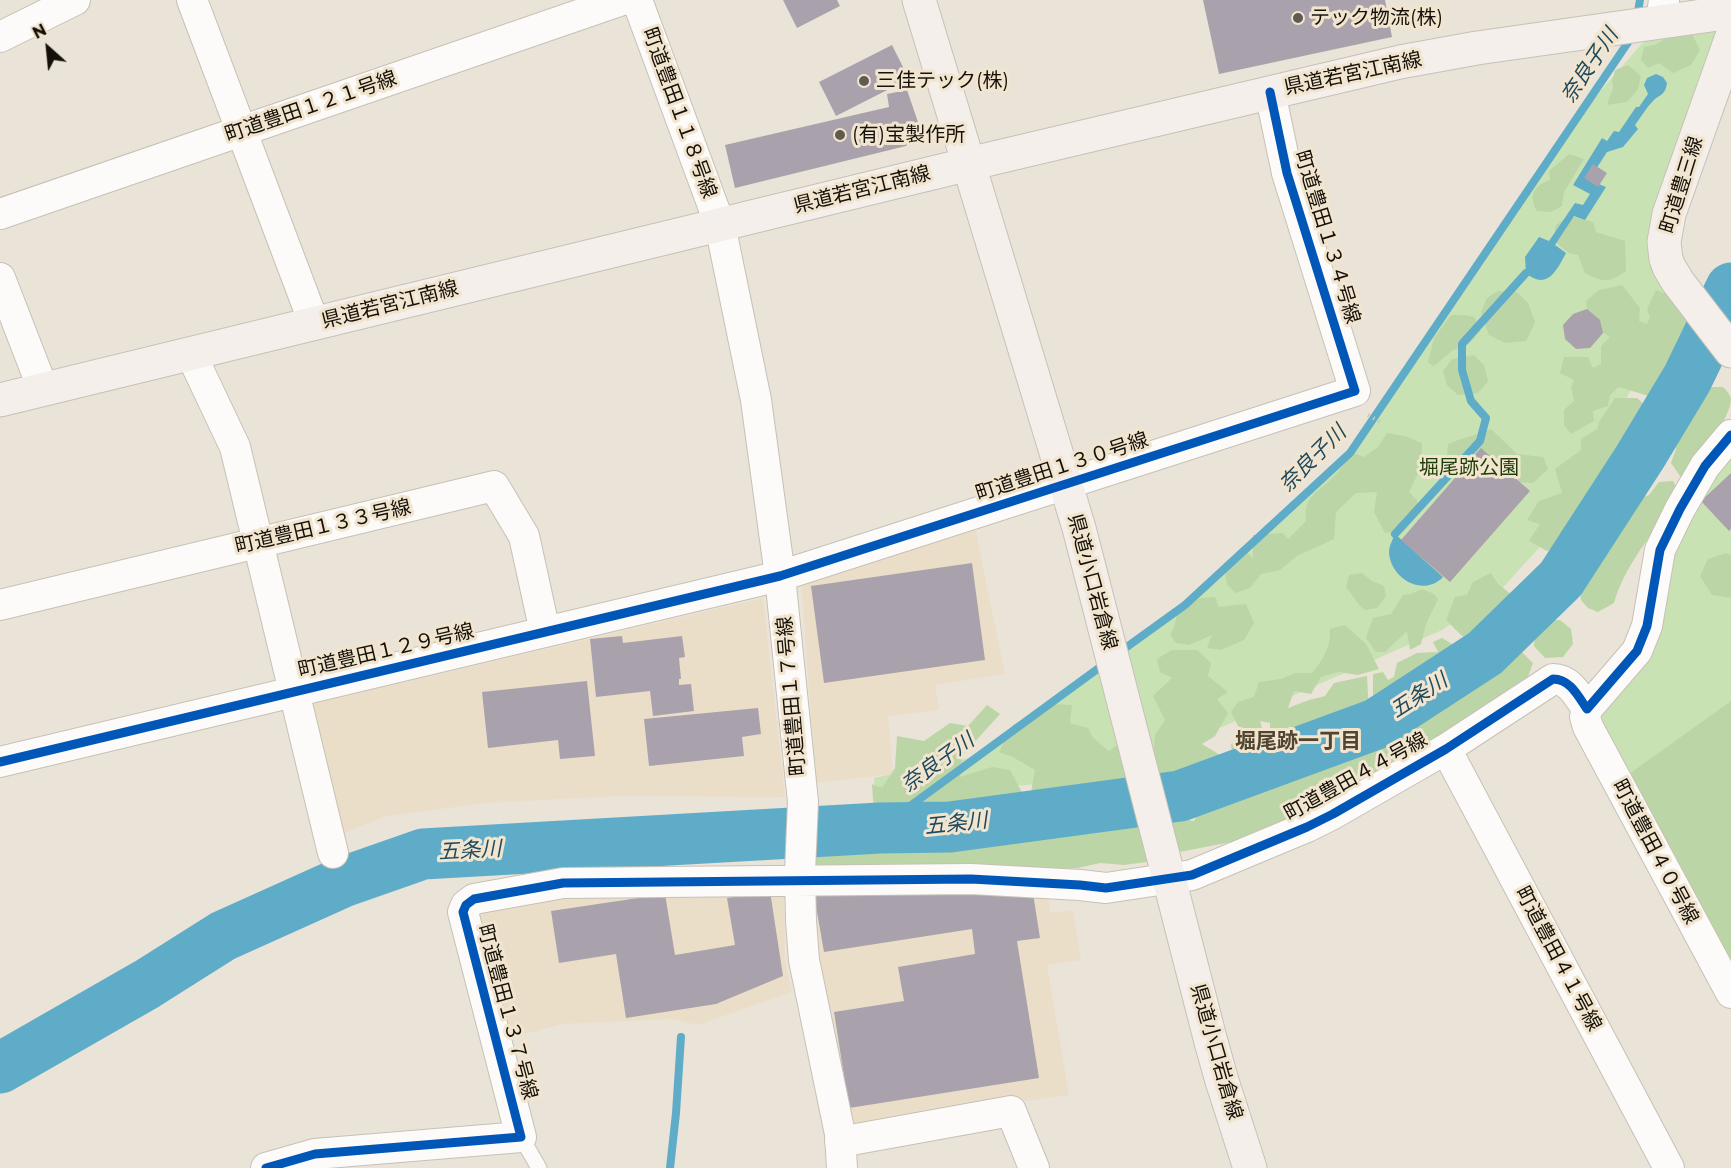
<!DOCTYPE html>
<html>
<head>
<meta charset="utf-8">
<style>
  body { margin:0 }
  #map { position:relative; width:1731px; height:1168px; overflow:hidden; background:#eae3d7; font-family:Montserrat,sans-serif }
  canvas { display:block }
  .north { position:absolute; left:18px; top:18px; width:60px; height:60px; -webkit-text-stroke:4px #f2e5cf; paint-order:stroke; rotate:333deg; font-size:16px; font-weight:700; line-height:24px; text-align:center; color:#151109 }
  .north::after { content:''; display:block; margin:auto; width:21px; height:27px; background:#151109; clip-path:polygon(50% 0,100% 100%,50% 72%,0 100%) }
</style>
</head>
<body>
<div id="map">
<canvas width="1731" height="1168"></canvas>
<div class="north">N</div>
</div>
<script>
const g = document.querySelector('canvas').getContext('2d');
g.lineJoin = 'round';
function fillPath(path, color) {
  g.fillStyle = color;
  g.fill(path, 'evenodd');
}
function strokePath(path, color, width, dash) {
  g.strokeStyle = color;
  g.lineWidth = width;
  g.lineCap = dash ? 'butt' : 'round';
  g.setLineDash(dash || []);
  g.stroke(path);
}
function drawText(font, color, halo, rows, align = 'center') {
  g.font = font + ' Montserrat,"Noto Sans JP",sans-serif';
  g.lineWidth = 6;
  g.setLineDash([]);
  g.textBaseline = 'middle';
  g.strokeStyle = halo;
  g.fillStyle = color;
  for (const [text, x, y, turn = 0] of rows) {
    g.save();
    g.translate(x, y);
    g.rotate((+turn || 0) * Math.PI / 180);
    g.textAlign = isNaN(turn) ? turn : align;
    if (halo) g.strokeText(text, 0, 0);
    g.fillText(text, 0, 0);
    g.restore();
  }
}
fillPath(new Path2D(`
  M975,528L1005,674L935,685L939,710L888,716L893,774L816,783L801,580Z
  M763,598L785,797L621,796L487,803L386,816L339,835L312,704Z
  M1047,883L1050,913L1073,910L1081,960L1047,965L1069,1095L1017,1102L850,1135L813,965L812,890Z
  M784,888L785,960L792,992L698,1025L673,1019L562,1024L502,1040L473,908L596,892Z`), '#ebdec9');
fillPath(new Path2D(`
  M1731,12L1669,214L1673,275L1645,364L1555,530L1498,593L1442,630L1222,727L1043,784L875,794L874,778L978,756L1185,605L1350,453L1467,287L1567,129L1661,22Z
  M1731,453V712L1632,786L1600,727L1602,711L1685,517Z`), '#c9e2b3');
fillPath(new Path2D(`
  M1691,32L1700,50L1691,65L1673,73L1659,63L1648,68L1641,60L1644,47L1655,45L1668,37Z
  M1628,65L1641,76L1638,89L1627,102L1607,105L1613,88L1612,81L1615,70Z
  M1569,154L1584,159L1564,192L1562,206L1551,212L1537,211C1528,196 1534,185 1550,180L1549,171Z
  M1571,216L1593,222L1596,232L1625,241L1626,271C1609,283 1604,283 1585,273L1578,255L1569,253L1553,240L1556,225Z
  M1622,285L1640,308L1639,321L1647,324L1650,317L1647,309L1656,290L1681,300L1693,323L1694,344L1677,359L1676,387L1665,401L1619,387L1610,395L1608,406L1593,411L1594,421L1571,434L1564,425V410L1574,401L1571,388L1574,380L1560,373L1564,357H1588L1593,368L1601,364V346L1610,337L1589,323L1586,301L1599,290Z
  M1498,291L1517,292L1528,303L1535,322L1526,341L1505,343L1489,335L1481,312L1487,298Z
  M1451,315H1465L1474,317L1481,330L1470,343L1452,351L1434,366L1428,362L1434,338Z
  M1474,355L1484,365L1488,381L1478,393L1458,395L1447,385L1443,371L1452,359Z
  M1713,387H1723C1726,390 1730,394 1731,399C1731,415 1702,459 1693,474L1680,476L1671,463L1676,449L1677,434L1689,426L1686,417L1687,402L1702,390Z
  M1615,398H1637L1645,405L1655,408L1650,422L1631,432L1629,450L1616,466L1615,480L1608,496L1599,510L1584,514L1578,537L1547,551L1529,541L1540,524L1527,520L1539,501L1562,493L1555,469L1581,450V439L1597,429L1600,420Z
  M1491,429L1517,454L1543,457L1548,469L1533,483L1514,482L1498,458L1481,456L1463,473L1451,477L1438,468L1447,456L1448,444C1462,438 1477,435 1491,429Z
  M1387,433L1404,436L1422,443L1421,467L1409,492L1417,500L1419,512L1404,531L1385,533L1374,512L1377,492L1356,493L1336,512L1334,539L1297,556L1280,570L1261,574L1250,588L1236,593L1227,585L1224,564L1241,548L1253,558V535L1283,533L1288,539L1306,521C1303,494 1320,492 1335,475C1342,468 1347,460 1353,453L1364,457L1378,447Z
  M1673,481L1679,492C1658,529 1626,561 1614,603L1598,612L1588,608L1581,600L1579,584L1594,559L1606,550L1621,531L1620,517L1633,501L1649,495L1659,482Z
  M1726,553L1731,555V598L1712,595L1700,576L1708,559Z
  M1362,573L1372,581L1384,586L1386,596L1377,608L1365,610C1356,603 1353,595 1346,587L1349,575Z
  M1491,573L1498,584L1520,601L1513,615L1499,631L1498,646L1483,660L1468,659L1461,676L1413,684L1391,690V704L1373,700V674L1383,672L1388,680L1394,677L1397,663L1417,653L1438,652L1433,642L1442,638L1454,645V655H1464L1473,641L1462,636L1446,620L1455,597L1467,595L1473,582Z
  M1422,589L1434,594L1438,599L1426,624L1421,644L1410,650L1407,631L1385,652H1376L1366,638L1373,618L1391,614L1403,595L1411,594Z
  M1215,597L1219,607L1246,604L1254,623L1244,640L1221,650L1207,648L1212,635L1189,645L1176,643L1170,635L1174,628L1177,614L1200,598Z
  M1545,620H1560L1571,629L1573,644L1563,657L1545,658L1534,646L1535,631Z
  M1345,625L1366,644L1379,669L1358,675L1339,672L1321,677L1311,694L1294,691L1288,708L1309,700L1325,696L1334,683L1367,676L1368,696L1371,712L1343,729L1287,749L1285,738L1270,734V723L1260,721L1265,739L1279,749L1273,769L1262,773L1251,766L1233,763L1231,744L1244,731L1238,726L1231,712L1238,702L1254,697L1259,682L1281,679L1295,673H1312C1323,660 1331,647 1330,629Z
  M1506,649L1522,652L1533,663L1520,699L1359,792L1247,839L1169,854L1154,861L1124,865L1100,863L1078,868L1052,870L815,868L812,854L822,834L847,837L873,823L913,834L941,822L977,818L1014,827L1091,820L1113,829L1145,813L1194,821L1200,810L1229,792L1238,800L1260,783L1295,762L1318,760L1321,750L1345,743L1370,739L1383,728L1414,720L1418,706H1438L1444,692L1466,680L1482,682L1479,670L1487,662Z
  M1172,650H1197L1211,663L1208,676L1228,692L1217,699L1228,713L1215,736L1202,744L1223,757L1227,770L1196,787L1166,790L1148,778L1153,762L1155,735L1165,720L1153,696L1172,678L1160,672L1157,659Z
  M1731,701V993L1618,782Z
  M1053,704L1072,705L1070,723L1088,728L1093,738L1109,751L1129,736L1132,798L1094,813L1050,808L1030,798L1035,770L1013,757L999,752L1013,725Z
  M987,705L1000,714L963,755L960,777L992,767L1010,770L1025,798L1002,811H979L949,818L941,811L919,823L890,815L876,814L873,800L872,784L882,788L895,768L897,736L924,741L950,723L968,726Z`), '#bcd5a6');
fillPath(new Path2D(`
  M1656,74L1663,77L1667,83C1665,96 1660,94 1653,101C1646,108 1641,117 1635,125L1638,129L1623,147L1607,152L1589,180L1606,187L1585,220L1574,216L1555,245L1566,253C1557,270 1547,291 1526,273L1525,257L1539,237L1549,241L1575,203L1583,205L1590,194L1573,185L1602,138L1607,141L1614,131L1619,132L1636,107H1639L1648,94L1644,85L1647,78Z
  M1395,534L1443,577C1423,598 1390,578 1389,552C1389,546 1393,539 1395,534Z`), '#5facc9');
strokePath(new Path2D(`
  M1637,17L1640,0
  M1395,534L1480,441L1486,418L1471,401L1462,370V344L1526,273
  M1117,654L1185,605L1350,453L1633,35
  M880,828L1107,662
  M670,1168L676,1113L681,1037`), '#5facc9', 8);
strokePath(new Path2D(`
  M0,1068L147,984L223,936L343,882L423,854L880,828L950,827L1180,796L1376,724L1485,653L1561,579L1640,457L1687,379L1731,288`), '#5facc9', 51);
fillPath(new Path2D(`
  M783,0H837L840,6L797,28Z
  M1203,0H1385L1392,37L1219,74Z
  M892,45L909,79L836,116L819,82Z
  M907,90L919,125L906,146L735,188L725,145L889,107L887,94Z
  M1593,164L1607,173L1598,187L1584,178Z
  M1587,309L1600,320L1603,333L1590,348L1576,349L1565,339L1563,325L1573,314Z
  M1481,448L1530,491L1450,582L1401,540Z
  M1731,473V529L1729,531L1701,501Z
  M972,563L985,660L824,683L811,586Z
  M622,636L623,643L682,636L685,657L679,658L681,679H679V685L691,684L694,711L653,716L650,691L596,697L590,639Z
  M587,681L595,756L560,759L558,740L488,748L482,692Z
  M758,708L761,734L742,737L744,756L649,766L644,719Z
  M1032,887L1040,938L1017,941L1039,1078L849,1108L834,1012L904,1001L898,967L975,954L972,929L824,952L814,895Z
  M770,891L783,976L716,1004L626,1018L616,954L559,963L551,911L665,894L675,955L735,945L727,898Z`), '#a9a2ac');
const lane = new Path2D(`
  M521,1137L539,1168`);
const street = new Path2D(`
  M192,0L314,323
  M637,0L720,225L756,400L780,576L803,802L800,872L801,921L804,960L840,1134L842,1168
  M1661,22L1664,0
  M0,37L75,0
  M0,214L622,0
  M0,278L43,389
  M191,354L235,447L333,853
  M0,605L494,486L524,536L545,632
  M1587,709L1585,717L1588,727L1731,993
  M1446,749L1669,1168
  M0,762L780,576L1355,391L1287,173L1270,92
  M840,1142L1011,1111L1034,1168
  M266,1168L315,1154L521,1137L463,912L466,905L474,899L563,883L971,879L1080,885L1106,888L1192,875L1307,827L1333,814L1446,749L1553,679C1570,679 1578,696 1587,709L1637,651L1647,626L1660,550L1680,509L1705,466L1731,435`);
const secondary = new Path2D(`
  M919,0L1079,528L1211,1042L1222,1081L1250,1168
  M1731,39L1669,214L1664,242L1666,259L1669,267L1678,282L1731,351
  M0,400L994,158L1400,62L1477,48L1731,12`);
strokePath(lane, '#c6c1b7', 17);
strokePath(street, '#c6c1b7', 32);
strokePath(secondary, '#c6c1b7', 35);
strokePath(new Path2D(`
  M1368,415L1380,422`), '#c8c5c0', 4, [1.5, 4.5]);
strokePath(lane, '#fcfbf9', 15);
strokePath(street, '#fcfbf9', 30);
strokePath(secondary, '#f4efea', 33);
strokePath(new Path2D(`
  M0,762L780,576L1355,391L1287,173L1270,92
  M266,1168L315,1154L521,1137L463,912L466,905L474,899L563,883L971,879L1080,885L1106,888L1192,875L1307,827L1333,814L1446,749L1553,679C1570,679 1578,696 1587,709L1637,651L1647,626L1660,550L1680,509L1705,466L1731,435`), '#0057b8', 9);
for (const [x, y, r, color] of [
  [1298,18,6,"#605a51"],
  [864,81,6,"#605a51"],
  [840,135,6,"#605a51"]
]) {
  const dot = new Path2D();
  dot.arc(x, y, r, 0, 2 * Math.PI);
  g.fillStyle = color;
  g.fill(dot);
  strokePath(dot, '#f2e5cf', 2);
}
drawText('20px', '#151109', '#f2e5cf', [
  ["テック物流(株)",1310,18],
  ["三佳テック(株)",876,81],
  ["(有)宝製作所",852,135]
], 'left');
drawText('20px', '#151109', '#f2e5cf', [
  ["県道若宮江南線",1353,74,-12],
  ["町道豊田１２１号線",311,107,-19],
  ["町道豊田１１８号線",679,113,70],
  ["町道豊三線",1682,185,-73],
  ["県道若宮江南線",862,190,-14],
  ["町道豊田１３４号線",1327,237,73],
  ["県道若宮江南線",390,305,-14],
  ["町道豊田１３０号線",1062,467,-18],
  ["町道豊田１３３号線",323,527,-13],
  ["県道小口岩倉線",1092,582,75],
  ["町道豊田１２９号線",386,651,-13],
  ["町道豊田１７号線",792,696,-95],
  ["町道豊田４４号線",1356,777,-29],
  ["町道豊田４０号線",1655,852,62],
  ["町道豊田４１号線",1558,959,62],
  ["町道豊田１３７号線",507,1012,75],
  ["県道小口岩倉線",1216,1052,74]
]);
drawText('20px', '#1d3e08', '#f2e5cf', [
  ["堀尾跡公園",1469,468]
]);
drawText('italic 21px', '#1f4a5e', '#f2e5cf', [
  ["奈良子川",1590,66,-56],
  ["奈良子川",1313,459,-45],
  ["五条川",1419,696,-33],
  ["奈良子川",938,763,-36],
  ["五条川",956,824,-6],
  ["五条川",470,851,-3]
]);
drawText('bold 21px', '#4f4531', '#f2e5cf', [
  ["堀尾跡一丁目",1298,742]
]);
</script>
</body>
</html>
